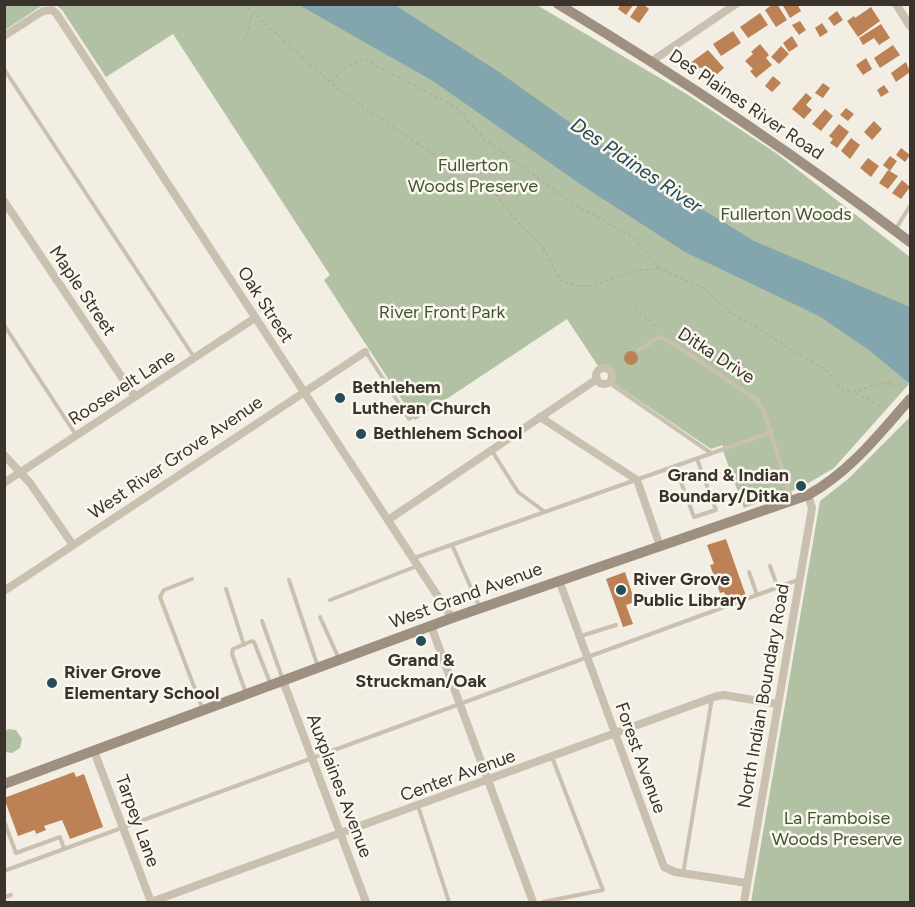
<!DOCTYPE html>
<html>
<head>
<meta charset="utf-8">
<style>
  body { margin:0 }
  #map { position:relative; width:915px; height:907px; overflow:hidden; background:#f2eee3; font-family:Figtree,sans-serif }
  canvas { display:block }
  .frame { position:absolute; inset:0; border:6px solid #3a332c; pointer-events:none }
</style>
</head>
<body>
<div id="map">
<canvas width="915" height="907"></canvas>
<div class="frame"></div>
</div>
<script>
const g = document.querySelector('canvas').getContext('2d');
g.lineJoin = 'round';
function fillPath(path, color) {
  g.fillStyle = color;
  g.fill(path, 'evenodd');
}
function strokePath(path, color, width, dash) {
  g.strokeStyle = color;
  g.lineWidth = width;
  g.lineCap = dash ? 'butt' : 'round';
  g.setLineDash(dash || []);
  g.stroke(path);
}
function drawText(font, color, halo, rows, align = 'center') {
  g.font = font + ' Figtree,sans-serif';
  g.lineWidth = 5;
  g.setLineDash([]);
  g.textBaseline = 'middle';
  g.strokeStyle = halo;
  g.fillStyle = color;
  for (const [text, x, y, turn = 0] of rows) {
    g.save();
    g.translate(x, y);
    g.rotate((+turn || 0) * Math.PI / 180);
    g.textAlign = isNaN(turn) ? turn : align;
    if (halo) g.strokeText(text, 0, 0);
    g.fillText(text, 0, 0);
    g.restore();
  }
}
fillPath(new Path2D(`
  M5,4H43V5L5,30Z
  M56,5H537L685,93L776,153L910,257V378L907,382L909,384L834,468L800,488L744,508L723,451V445L711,449L613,383L616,377L613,368L606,364L598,366L567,319L415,420L324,280L330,275L173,34L106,77L62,10Z
  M910,417V902H751L820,501L848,479Z
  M8,729L16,730L22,739L20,748L12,753L5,752V732Z`), '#b2c1a3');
fillPath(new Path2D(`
  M299,5H395L499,72L590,137L679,195L754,241L910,307V384L869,350L819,316L685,252L583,186L433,81Z`), '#83a5ae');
fillPath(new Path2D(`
  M621,4H634L626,15L618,9Z
  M639,4H643L649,9L639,23L630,17Z
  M773,4H777L787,20L776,27L765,10Z
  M782,4H797L801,11L790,18Z
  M871,7L880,21L858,37L847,21L854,16L855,18Z
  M837,11L843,20L834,26L828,18Z
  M760,13L768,25L748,38L740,27Z
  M800,21L806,30L799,35L792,25Z
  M822,23L828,32L820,37L815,28Z
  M881,24L890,38L879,45L874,38L863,45L859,38Z
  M733,31L741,43L721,56L713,44Z
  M792,36L798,46L789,52L783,43Z
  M760,44L769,55L766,58L772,65L756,78L750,71L753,69L745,61L753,54L751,52Z
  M893,45L900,55L880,68L874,58Z
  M781,46L789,54L779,64L771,57Z
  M708,50L724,68L714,77L706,69L704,71L701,67L697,71L690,63Z
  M866,58L872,69L863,75L856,65Z
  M906,62L910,72L896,82L891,73Z
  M773,76L781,83L772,92L765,86Z
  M823,83L830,88L823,98L815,93Z
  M884,85L889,92L881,97L877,90Z
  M806,93L812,98L806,105L812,110L804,119L792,109Z
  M846,108L854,114L848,121L840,115Z
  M825,109L833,116L821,131L812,124Z
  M874,121L882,129L872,140L864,132Z
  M839,124L849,132L837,148L830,143L833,139L829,136Z
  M851,138L860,145L850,159L841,151Z
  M901,148L910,155L905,162L896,155Z
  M890,156L897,161L890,171L883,165Z
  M868,158L879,166L871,177L860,168Z
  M888,170L898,176L888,189L879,183Z
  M902,180L910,187L901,199L892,193Z
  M624 358a7 7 0 1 1 14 0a7 7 0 1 1-14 0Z
  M726,539L746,596L727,602L724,592L720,593L710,565L714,564L707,545Z
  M625,572L635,602L626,605L633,624L623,627L606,579Z
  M74,772L76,777L84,774L103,827L70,839L62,820L44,826L46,830L36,834L35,830L18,836L4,798Z`), '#bd8156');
strokePath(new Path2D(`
  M243,4L337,88L444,162L487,183L513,217L542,246L561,281L577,286H593L635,270L660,269L702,287L730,312L826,370L843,390L854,392L880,383H889L895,387
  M245,41L252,13
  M332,82L344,68L363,59L456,107L484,139L575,205L634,238L659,268
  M634,309L648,319L655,327
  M856,393L884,408
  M903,426L910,430`), '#b6aa99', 1.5, [3, 3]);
strokePath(new Path2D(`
  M4,69L194,357
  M895,230L910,206
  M4,325L76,435
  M639,350L659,337L675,345L757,400L763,409L792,500
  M366,352L409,419L433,403
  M608,382L711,453
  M492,451L518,492L545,512
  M675,466L694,517L716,510L697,459
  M452,545L480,608
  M414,558L772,432
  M770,566L778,588
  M749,572L757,595
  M192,579L164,590L160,597L203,710
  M289,580L318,667
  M226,589L244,645
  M330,600L417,566
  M320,617L339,659
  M262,621L283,680
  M581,636L616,625
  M246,693L232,654L233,649L252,641L254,642L271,685
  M418,806L449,902
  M4,821L16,853L60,837L64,849
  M4,871L798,580
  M683,874L712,698
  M4,897L11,895
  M543,902L603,890L552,757`), '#cac0af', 4);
strokePath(new Path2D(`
  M896,4L910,26
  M4,36L43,11L52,10L56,13L452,618
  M652,61L736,4
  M4,201L135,397
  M596 376a8 8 0 1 1 16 0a8 8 0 1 1-16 0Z
  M540,417L637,480L660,546
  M4,455L30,483L73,545
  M4,483L255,318
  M388,520L597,379
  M559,580L664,867L675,872L747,883
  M4,591L365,352
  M431,626L533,902
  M283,681L366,902
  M94,751L151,902L717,696L724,695L777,704
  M744,902L812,508L808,495`), '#cac0af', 8);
strokePath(new Path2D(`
  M558,4C679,77 797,156 910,242
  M4,784L452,618L808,495C850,472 879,434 910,399`), '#9e9080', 10);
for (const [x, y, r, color] of [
  [340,398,6,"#244c59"],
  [361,434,6,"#244c59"],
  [801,486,6,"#244c59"],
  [621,590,6,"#244c59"],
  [421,641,6,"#244c59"],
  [52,683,6,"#244c59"]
]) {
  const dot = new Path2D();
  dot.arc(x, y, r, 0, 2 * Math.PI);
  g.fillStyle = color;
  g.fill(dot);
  strokePath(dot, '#faf7ef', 2);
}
drawText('18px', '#3a332c', '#faf7ef', [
  ["Des Plaines River Road",746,105,34],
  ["Maple Street",82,291,56],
  ["Oak Street",265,305,57],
  ["Ditka Drive",716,356,33],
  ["Roosevelt Lane",122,388,-33],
  ["West River Grove Avenue",176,458,-34],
  ["West Grand Avenue",466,596,-20],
  ["North Indian Boundary Road",764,696,-80],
  ["Forest Avenue",640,758,70],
  ["Center Avenue",458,776,-20],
  ["Auxplaines Avenue",339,786,69],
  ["Tarpey Lane",137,821,70]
]);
drawText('18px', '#435632', '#faf7ef', [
  ["Fullerton",473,166],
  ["Woods Preserve",473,187],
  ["Fullerton Woods",786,215],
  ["River Front Park",442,313],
  ["La Framboise",837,819],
  ["Woods Preserve",837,840]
]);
drawText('bold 18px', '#3a332c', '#faf7ef', [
  ["Bethlehem",352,388],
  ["Lutheran Church",352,409],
  ["Bethlehem School",373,434],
  ["Grand & Indian",789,476,"right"],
  ["Boundary/Ditka",789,497,"right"],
  ["River Grove",633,580],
  ["Public Library",633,601],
  ["Grand &",421,661,"center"],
  ["Struckman/Oak",421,682,"center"],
  ["River Grove",64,673],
  ["Elementary School",64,694]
], 'left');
drawText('italic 20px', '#244c59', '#faf7ef', [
  ["Des Plaines River",636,166,34]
]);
</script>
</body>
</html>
